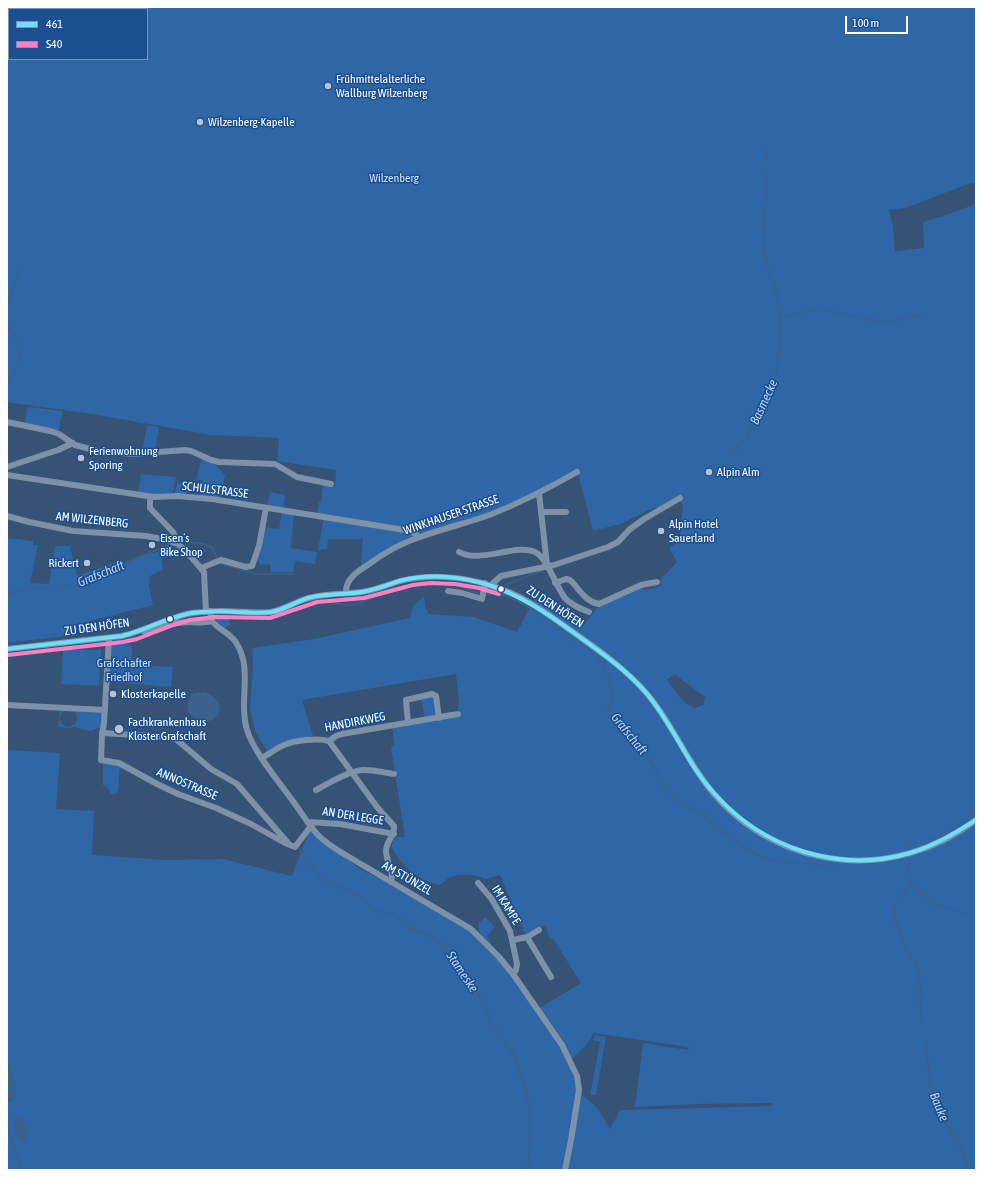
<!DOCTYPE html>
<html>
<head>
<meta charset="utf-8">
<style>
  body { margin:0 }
  #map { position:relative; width:983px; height:1177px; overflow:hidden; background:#365274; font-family:"Asap Condensed",sans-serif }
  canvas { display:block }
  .frame { position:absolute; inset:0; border:8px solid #fff; pointer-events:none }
  .legend { position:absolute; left:8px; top:8px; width:140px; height:52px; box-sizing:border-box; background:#1b4f8f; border:1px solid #7695bc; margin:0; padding:5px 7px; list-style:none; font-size:12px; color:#fff }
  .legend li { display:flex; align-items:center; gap:8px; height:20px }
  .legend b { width:20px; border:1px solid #7695bc }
  .scale { position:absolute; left:845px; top:16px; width:63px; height:18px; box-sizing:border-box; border:2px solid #fff; border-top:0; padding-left:5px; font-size:12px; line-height:14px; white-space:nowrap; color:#fff; -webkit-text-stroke:3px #1b4f8f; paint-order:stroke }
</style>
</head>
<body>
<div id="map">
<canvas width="983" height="1177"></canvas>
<div class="frame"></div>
<ul class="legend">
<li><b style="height:5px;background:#6ddff8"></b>461</li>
<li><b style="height:5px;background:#ff80c5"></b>S40</li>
</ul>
<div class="scale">100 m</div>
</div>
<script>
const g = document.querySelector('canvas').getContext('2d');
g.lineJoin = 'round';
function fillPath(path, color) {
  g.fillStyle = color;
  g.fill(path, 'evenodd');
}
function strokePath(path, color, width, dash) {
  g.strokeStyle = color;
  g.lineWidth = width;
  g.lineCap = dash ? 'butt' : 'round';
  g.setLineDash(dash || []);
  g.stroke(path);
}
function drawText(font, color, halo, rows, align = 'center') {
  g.font = font + ' "Asap Condensed",sans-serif';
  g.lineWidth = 3;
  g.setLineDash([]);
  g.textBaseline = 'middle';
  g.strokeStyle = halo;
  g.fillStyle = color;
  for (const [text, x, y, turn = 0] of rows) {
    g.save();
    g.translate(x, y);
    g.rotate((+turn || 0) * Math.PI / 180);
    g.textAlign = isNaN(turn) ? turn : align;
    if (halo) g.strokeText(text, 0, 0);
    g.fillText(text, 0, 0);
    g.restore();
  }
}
fillPath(new Path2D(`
  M7,7H976V189L974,184L971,183L905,208L889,210L893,226L895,251L924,248L923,222L943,216L976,204V1170H7V1100L11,1101L14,1098C16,1084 12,1074 7,1061V750L60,753L56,809L94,811L92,855L167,860L223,859L292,876L309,831L360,869L425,902L470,930L512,975L561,1047L571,1067L577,1090L598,1109L610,1129L620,1110L772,1106V1103L699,1104L635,1107L643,1043L688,1050L689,1047L593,1033C590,1043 580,1051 572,1059L538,1009L581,983L554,940L550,939L545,925L525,934L500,875L485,879C476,874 460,873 450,877C447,879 443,883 440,885C419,881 400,865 391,846L395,837H405L391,748L394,744L392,725L425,719L421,698L434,696L437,716L458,713L459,699L456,674L302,700L313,736L281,743L267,751L255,731L250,708L253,667L252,648L314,639L410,618L413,606L424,596L425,608L429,614L474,617L517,632L536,596L583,626L598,607L640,587L645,590L661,586L660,580L677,562L669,548L683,538L680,534L683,505L678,498L657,509L655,507L620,524L593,531L577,470L538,492L486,513L417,534L386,549L361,565L363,539H328L327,549L318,550L324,516L317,515L319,502L321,501L323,484L335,486L336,470L277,461L279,438L211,435L92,414L7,402ZM9,9H147V59H9ZM674,674L705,697L703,705L695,708C682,704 675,690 667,680Z
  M27,407L63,411L58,432L25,424Z
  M147,425L159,427L155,452L142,453Z
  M202,458L213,462L225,475L220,498L200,497L203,481L196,479Z
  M141,474L176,477L172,495H158L138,493Z
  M177,483L189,484L186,495H174Z
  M270,492L285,495L283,510L267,506Z
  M282,512L294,514L291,548L317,552L315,564L295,561L293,572H271L270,564L261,565L257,560L264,527L279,529Z
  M7,538L33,541V545H38L30,583L49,584L55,546H70L77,576L114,563H128L133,558L161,551L163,569L150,576L149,586L153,605L77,624L66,636L7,643Z
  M228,614L230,625L225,628L217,622L216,617L218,615Z
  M121,640L124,643L132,646V659L141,660V667L152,668V666L173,667L171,687L109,682L111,641Z
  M63,650H101L99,686L61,684Z
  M60,709L65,710C57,716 59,724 67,727C77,726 80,718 74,711L102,713L101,727L91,731L80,729L75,727L70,728L58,727Z
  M103,763L120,765L118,790L116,794H110V790L103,785Z
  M485,917L495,927L487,935L491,942V945L480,934L478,924Z
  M595,1035L606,1037L596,1095H590L600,1042L593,1040Z`), '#2f66a5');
fillPath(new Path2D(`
  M204,692C212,694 217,699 220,707C220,732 173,722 192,694Z
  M7,1061C12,1074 18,1087 13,1100H7Z
  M20,1115C24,1123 30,1134 24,1142C14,1139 13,1126 14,1118Z`), '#3b618d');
strokePath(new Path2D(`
  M766,150L767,160
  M767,264L763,248L767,173
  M17,277L19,270
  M7,307L15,283
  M780,317L819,309L886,323L921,314
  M7,326C18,343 26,339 19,361
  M7,386L16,369
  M730,456L747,437L773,386L777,371L781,322L776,291L768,269
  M186,542C194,543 206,542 212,548C215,551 216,556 217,560
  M219,563L256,574H294
  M505,585L541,571
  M485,594L505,595L521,603L535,611L597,656C602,662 603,671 609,676L610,688L613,698L608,708L652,763L665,788L681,803L696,812L705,815C712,827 756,857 770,860C782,863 795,861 807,863C816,864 826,868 835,867
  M7,595L19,590L78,585L115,567L169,545
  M333,603C359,610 366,599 388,590C402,585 419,583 434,582C442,582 451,583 458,585C466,588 473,593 481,594
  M299,846V848L302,855L323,879L332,884L359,895L371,908L383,913L395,915L409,927L420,932L425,933L442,943L478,994L488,1014L489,1021L503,1038L508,1048L511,1049L526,1091L530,1110L529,1163L526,1170
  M907,846C916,843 925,842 934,839C950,834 964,822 976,811
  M906,878L910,861
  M908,881L934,904L976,917
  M901,897L910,884
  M895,908L893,914L900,935L911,959L916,964L920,981L921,1021
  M925,1040L931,1090L937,1097L938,1105L944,1121L959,1143L969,1170
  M7,1125L21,1170`), '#3b618d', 1.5);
strokePath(new Path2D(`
  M7,422L50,431L59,434L75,445L98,451L133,454L185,450L191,451L211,460L219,462L275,464L297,477L331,484
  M7,467L58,450L73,443
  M7,475L154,497L177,496L212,499L411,531L419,537
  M539,493L547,565
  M150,497V508L173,532L175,536L174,543
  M541,512H566
  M7,516L29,522L73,531L146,536L167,540L178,544L185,550L204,572L206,612
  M459,552C480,564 517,543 535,552C547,557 556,587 565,598C571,605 581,609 589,612
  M201,568L221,560L246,567L252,566L259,546L266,508
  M555,583L566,579L570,580C579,588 585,602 599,604L641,585L657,582
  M491,585L501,576L554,565L608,547L618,542L629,530L644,519L680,498
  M448,591L462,593L482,599L485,583
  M346,593C345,579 358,571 369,564C384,553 401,543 420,537C444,528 468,523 492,514C522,502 549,488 577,472
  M210,611L212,621C218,629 229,633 235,641C254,668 238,700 247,730C254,753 281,784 295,804C303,815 310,827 319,836C328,845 339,851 349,857L471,929L499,957L513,974L562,1045L577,1076L579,1090L571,1140L565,1170
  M143,631C155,634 165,625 177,623C188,621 200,624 212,621
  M109,638L104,723L102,735L101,760L119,763L157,784L178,794L216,808L251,824L285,843L295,847L311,826
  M7,649L122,636C146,631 168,617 192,613C202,612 212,611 222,611C238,611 255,614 271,612C286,609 298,600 313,597C329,593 346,594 362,592C375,590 387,585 400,581C430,574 463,576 492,586C523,595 548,614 573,632C600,651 627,670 648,695C674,726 688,764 714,794C782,872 894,882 976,820
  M7,705L105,710
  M408,723L406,700L432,694L436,696L439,718
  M102,733L170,737L177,740L211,769L237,784L288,843
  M329,741L377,807L394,826C395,836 386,841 386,851C386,862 395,872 391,882
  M262,758C269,754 277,748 284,745C295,740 318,738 329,741L336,736L342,734L458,714
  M316,790C329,783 350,770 365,770C375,770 385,773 394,774
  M308,822L340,824L394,834
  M478,883L491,898L510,931L517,964L516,970L513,974
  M527,937L551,977
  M513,940L527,937L539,930`), '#7d92a8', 6);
strokePath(new Path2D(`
  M7,649L122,636C146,630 168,617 192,613C207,611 222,611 236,612C248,612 260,614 271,612C284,610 295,602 308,598C325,593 344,595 362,592C375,590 387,585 399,581C426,574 456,576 482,583C518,593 547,613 577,635C602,653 628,671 648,695C673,725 687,764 714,793C762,848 839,874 910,853C934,846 955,833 976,820`), '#6ddff8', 4);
strokePath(new Path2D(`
  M8,655L123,642L137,639L173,625L190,620L215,617L270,618L317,602L364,598L413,585L430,583L455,584L479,588L499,594`), '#ff80c5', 4);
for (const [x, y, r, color] of [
  [328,86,4,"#b9c2ce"],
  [200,122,4,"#b9c2ce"],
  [81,458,4,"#b9c2ce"],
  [709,472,4,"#b9c2ce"],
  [661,531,4,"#b9c2ce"],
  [152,545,4,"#b9c2ce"],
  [87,563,4,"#b9c2ce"],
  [501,589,3.5,"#fff"],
  [170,619,3.5,"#fff"],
  [113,694,4,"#b9c2ce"],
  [119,729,5,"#b9c2ce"]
]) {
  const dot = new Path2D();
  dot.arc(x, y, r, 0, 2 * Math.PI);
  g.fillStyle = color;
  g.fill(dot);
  strokePath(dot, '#1b4f8f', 1.5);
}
drawText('12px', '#fff', '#1b4f8f', [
  ["Frühmittelalterliche",336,79],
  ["Wallburg Wilzenberg",336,93],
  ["Wilzenberg-Kapelle",208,122],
  ["Ferienwohnung",89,451],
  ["Sporing",89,465],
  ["Alpin Alm",717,472],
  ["Alpin Hotel",669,524],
  ["Sauerland",669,538],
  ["Eisen´s",160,538],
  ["Bike Shop",160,552],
  ["Rickert",79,563,"right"],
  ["Klosterkapelle",121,694],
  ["Fachkrankenhaus",128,722],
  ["Kloster Grafschaft",128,736]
], 'left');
drawText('12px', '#cfe3fa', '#1b4f8f', [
  ["Wilzenberg",394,178],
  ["Grafschafter",124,663],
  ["Friedhof",124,677]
]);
drawText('12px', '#fff', '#1b4f8f', [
  ["SCHULSTRASSE",215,490,7],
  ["WINKHAUSER STRASSE",451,515,-19],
  ["AM WILZENBERG",92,520,6],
  ["ZU DEN HÖFEN",555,607,33],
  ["ZU DEN HÖFEN",97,627,-8],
  ["HANDIRKWEG",355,722,-11],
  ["ANNOSTRASSE",187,784,23],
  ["AN DER LEGGE",353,816,9],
  ["AM STÜNZEL",407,878,30],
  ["IM KAMPE",506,905,58]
]);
drawText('italic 13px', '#b5d3f5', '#1b4f8f', [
  ["Basmecke",764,402,-65],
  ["Grafschaft",101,574,-22],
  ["Grafschaft",629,734,51],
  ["Stameske",462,972,56],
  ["Bauke",939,1107,67]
]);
</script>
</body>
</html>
